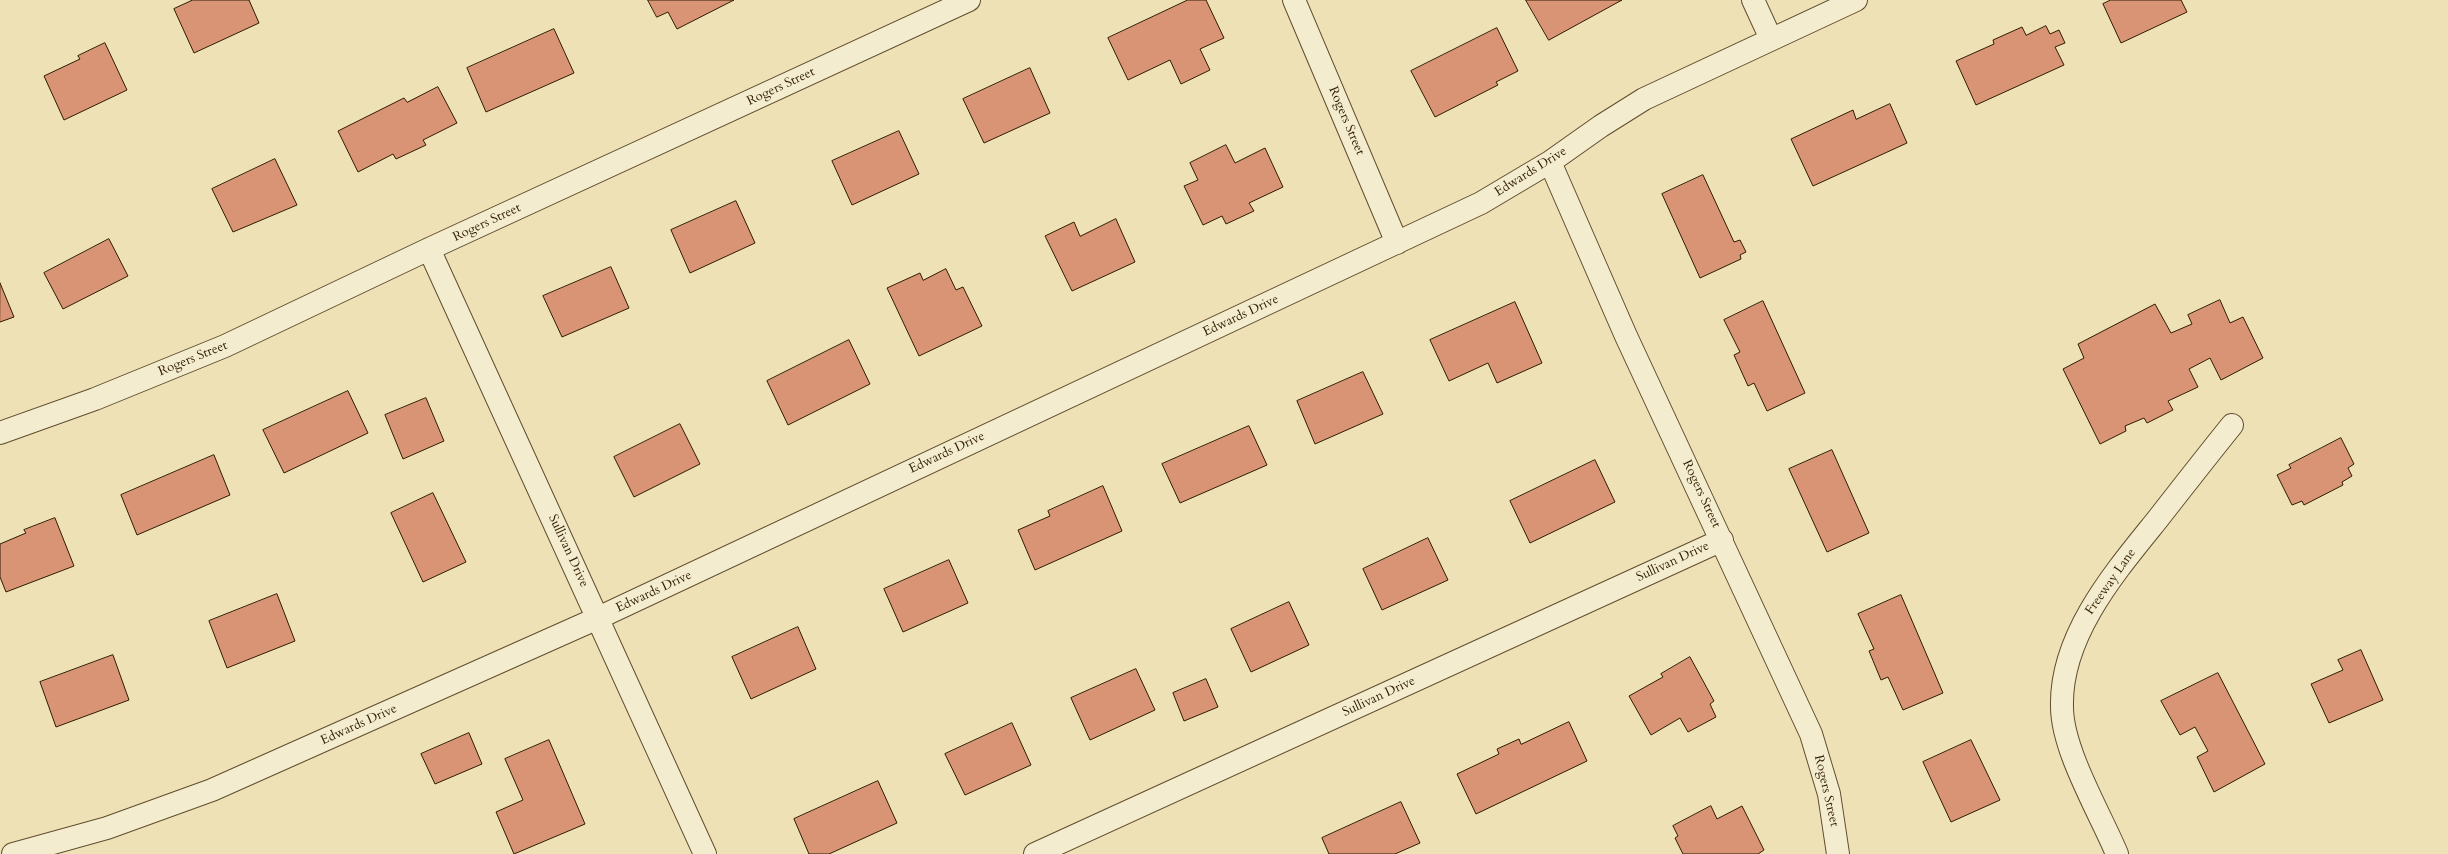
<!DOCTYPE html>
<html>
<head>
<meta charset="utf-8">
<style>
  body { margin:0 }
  canvas { display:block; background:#eee1b5 }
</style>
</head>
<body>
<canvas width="2448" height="854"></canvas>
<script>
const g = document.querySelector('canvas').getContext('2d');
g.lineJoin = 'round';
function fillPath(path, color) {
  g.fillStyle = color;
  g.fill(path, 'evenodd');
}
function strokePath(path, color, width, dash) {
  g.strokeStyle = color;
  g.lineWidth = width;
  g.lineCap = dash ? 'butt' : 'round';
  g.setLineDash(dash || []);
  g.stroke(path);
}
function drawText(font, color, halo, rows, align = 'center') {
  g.font = font + ' Cardo,serif';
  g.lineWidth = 3;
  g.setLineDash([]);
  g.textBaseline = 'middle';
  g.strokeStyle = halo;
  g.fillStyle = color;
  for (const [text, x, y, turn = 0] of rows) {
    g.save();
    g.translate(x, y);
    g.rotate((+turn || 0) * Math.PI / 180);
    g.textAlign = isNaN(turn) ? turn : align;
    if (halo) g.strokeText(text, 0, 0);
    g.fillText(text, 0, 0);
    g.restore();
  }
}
const building = new Path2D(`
  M193,0H249L259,23L194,53L174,9Z
  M648,0H734L677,29L668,12L657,17Z
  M1188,0H1206L1224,38L1200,49L1210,70L1181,84L1170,60L1128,80L1108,38Z
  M1526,0H1622L1549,40Z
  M2111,0H2181L2187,12L2121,43L2103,4Z
  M2046,26L2050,34L2059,30L2065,43L2055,47L2064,65L1976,105L1956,61L1994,44L1993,40L2022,27L2026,35Z
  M1497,28L1518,71L1496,82L1498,85L1435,117L1411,71Z
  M554,29L574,73L486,112L467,68Z
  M105,43L127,90L64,120L44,76L80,59L78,56Z
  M1030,68L1050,113L984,143L963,99Z
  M438,87L457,123L423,140L426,145L396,159L393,154L358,172L338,131L404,98L407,102Z
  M1890,104L1907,143L1813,186L1791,139L1853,110L1856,119Z
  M899,131L919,174L852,205L832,161Z
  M1226,145L1235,163L1265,148L1283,187L1249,203L1254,211L1226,224L1222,216L1203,225L1184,186L1198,180L1190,163Z
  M275,159L297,205L233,232L212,189Z
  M1703,175L1734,242L1740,240L1746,252L1740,255L1741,259L1700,278L1662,194Z
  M736,201L755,243L690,273L671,230Z
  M1116,219L1135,262L1072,291L1045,236L1074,222L1080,236Z
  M109,239L128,276L63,309L44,273Z
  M611,267L629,308L562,337L543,296Z
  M946,269L956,290L963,287L982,326L919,356L887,288L920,273L923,280Z
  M0,283L14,317L0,322Z
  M2220,300L2230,323L2243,317L2263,358L2221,380L2210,358L2189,369L2198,387L2168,401L2173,410L2147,423L2144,418L2125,426L2126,431L2100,444L2063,369L2084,358L2078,344L2155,304L2171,333L2192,324L2188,315Z
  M1763,301L1805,393L1767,411L1754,383L1748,386L1734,355L1740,352L1724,320Z
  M1515,302L1542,363L1497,383L1488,363L1449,381L1430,340Z
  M849,340L870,384L788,425L767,381Z
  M1363,372L1383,414L1315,444L1297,401Z
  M348,391L368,433L284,473L263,430Z
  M426,398L444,441L403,459L385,415Z
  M680,424L700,464L634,497L614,457Z
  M1249,426L1267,465L1180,503L1162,464Z
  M2341,438L2354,464L2348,468L2352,476L2342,482L2343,485L2304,505L2302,501L2292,505L2277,475L2291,468L2289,465Z
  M1832,450L1869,533L1827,552L1789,469Z
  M214,455L230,495L137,535L121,495Z
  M1595,460L1615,502L1530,543L1510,501Z
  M1103,486L1122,531L1035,570L1018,530L1050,516L1048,511Z
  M433,493L466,562L423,582L391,513Z
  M55,518L74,566L6,592L0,577V544L26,533L24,530Z
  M1428,538L1448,580L1382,610L1363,569Z
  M949,560L968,603L903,632L884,589Z
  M277,594L295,641L227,668L209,621Z
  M1901,595L1943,693L1903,710L1888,677L1881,680L1869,651L1874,649L1858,614Z
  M1289,602L1309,645L1251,672L1231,629Z
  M798,627L816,669L751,699L732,657Z
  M2361,650L2383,700L2329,723L2311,684L2343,670L2338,660Z
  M113,655L129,700L56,727L40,682Z
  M1690,657L1714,701L1710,704L1716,717L1688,732L1680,718L1651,735L1629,696L1663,677L1661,674Z
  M1136,669L1155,710L1090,740L1071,698Z
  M2218,673L2265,764L2214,792L2197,757L2208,751L2195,727L2180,735L2161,701Z
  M1206,679L1218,707L1184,721L1173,693Z
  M1569,722L1587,761L1476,814L1457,774L1499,754L1497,749L1519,739L1521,744Z
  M1012,723L1031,765L965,795L945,754Z
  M469,733L482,764L435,784L421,754Z
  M549,740L585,824L514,854L496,812L523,800L505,759Z
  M1971,740L2000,800L1951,822L1923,762Z
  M878,781L897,823L829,854H809L794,819Z
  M1401,802L1420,843L1395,854H1329L1322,838Z
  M1711,806L1717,819L1742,806L1764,850L1758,854H1683L1675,838L1678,836L1673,826Z`);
fillPath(building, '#d99476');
strokePath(building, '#2f1c00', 1);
const minor = new Path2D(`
  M1294,0L1397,243
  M1753,0L1771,39
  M1550,162L1626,336L1811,734L1829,794L1838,854
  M429,249L705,854
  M0,433L95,399L225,346L429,249L969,0
  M13,854L107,828L212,790L598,618L1481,203L1550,162L1601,126L1644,99L1856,0
  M1035,854L1722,540
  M2117,854C2100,813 2062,750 2062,707C2060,636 2115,572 2157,520C2182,488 2207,456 2232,425`);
strokePath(minor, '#5f4d2d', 24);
strokePath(minor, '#f4eccf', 22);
drawText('13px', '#2f1c00', '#f4eccf', [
  ["Rogers Street",781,87,-25],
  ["Rogers Street",1346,121,67],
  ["Edwards Drive",1531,172,-32],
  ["Rogers Street",487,223,-25],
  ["Edwards Drive",1241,316,-25],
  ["Rogers Street",193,359,-22],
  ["Edwards Drive",947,453,-25],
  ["Rogers Street",1701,494,65],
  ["Sullivan Drive",568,551,65],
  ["Sullivan Drive",1673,562,-25],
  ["Freeway Lane",2111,582,-55],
  ["Edwards Drive",654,592,-25],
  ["Sullivan Drive",1379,697,-25],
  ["Edwards Drive",359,725,-24],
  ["Rogers Street",1826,791,77]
]);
</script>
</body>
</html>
